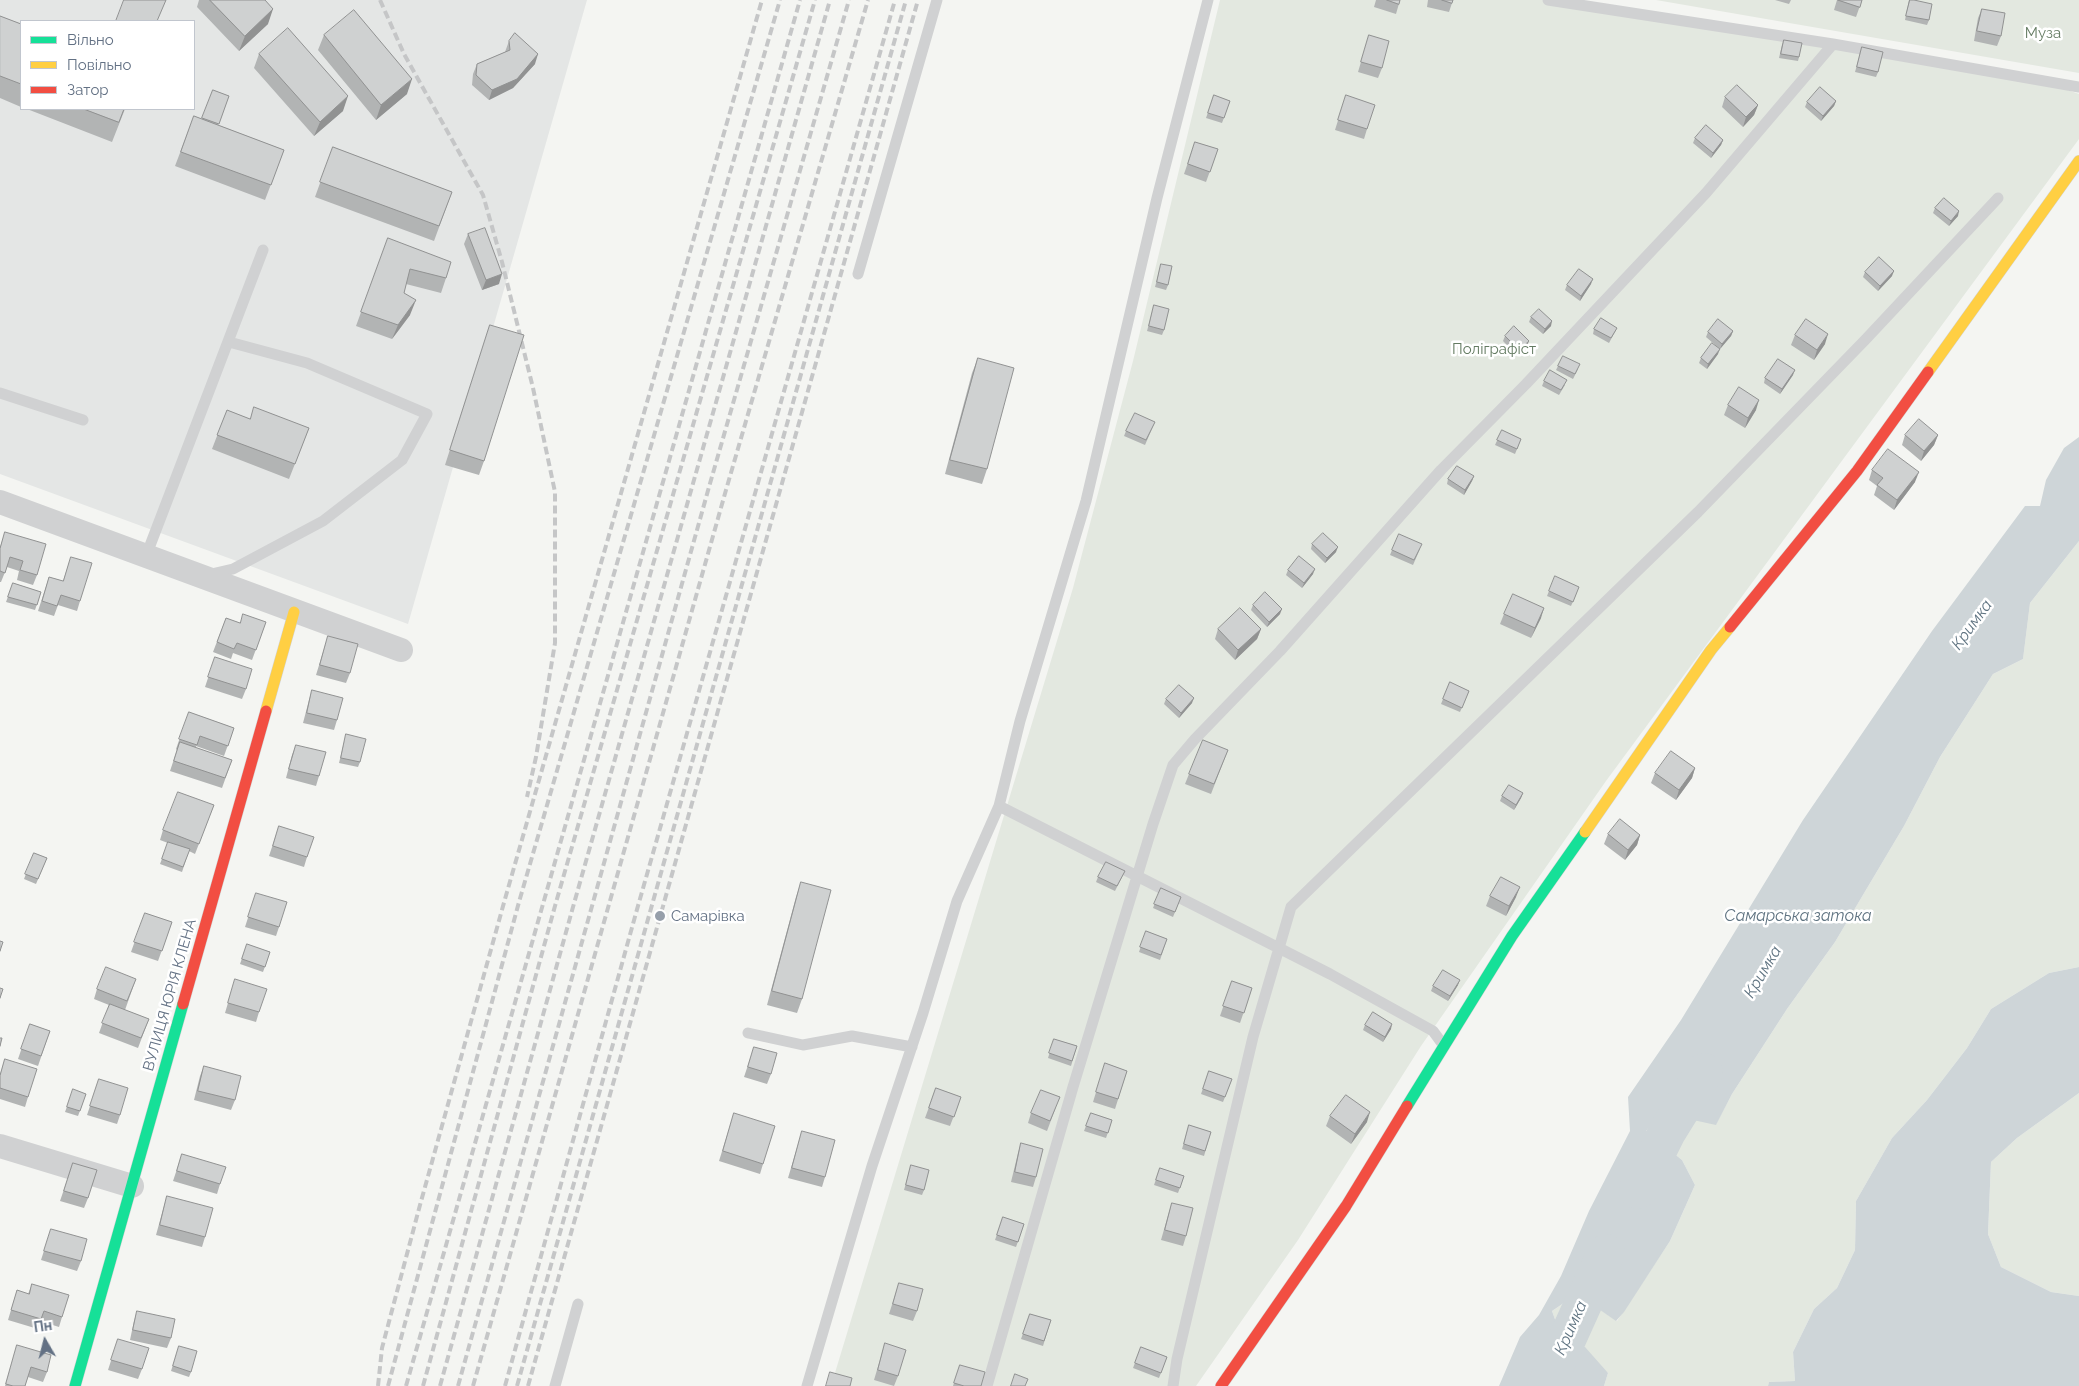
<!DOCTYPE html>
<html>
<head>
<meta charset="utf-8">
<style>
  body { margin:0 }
  #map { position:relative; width:2079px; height:1386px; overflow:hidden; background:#f4f5f2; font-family:Raleway,sans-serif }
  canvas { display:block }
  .legend { position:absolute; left:20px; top:20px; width:175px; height:90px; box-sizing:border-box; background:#fff; border:1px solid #c1c6ce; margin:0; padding:6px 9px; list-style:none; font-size:15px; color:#637184 }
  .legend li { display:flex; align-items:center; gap:10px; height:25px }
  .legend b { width:25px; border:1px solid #c1c6ce }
  .north { position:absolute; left:20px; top:1316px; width:50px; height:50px; -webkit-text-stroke:4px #fff; paint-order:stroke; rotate:352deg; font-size:14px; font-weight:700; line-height:20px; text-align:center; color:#637184 }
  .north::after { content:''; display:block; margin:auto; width:18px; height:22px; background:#637184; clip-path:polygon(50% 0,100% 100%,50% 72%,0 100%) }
</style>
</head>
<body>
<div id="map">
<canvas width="2079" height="1386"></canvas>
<ul class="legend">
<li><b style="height:6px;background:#16e098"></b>Вільно</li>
<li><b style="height:6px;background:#ffcf43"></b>Повільно</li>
<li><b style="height:6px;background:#f24e42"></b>Затор</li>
</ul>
<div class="north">Пн</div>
</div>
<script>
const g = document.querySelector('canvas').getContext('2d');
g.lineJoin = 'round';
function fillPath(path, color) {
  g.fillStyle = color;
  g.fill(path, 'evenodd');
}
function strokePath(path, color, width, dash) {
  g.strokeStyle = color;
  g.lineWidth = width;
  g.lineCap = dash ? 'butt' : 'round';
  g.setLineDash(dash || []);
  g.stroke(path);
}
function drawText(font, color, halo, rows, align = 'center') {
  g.font = font + ' Raleway,sans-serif';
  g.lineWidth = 5;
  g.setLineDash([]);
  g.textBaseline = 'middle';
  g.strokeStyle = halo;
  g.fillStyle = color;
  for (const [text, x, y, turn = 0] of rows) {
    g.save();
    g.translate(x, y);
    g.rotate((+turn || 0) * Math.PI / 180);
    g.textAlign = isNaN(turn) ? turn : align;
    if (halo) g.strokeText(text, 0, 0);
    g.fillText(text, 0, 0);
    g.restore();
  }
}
fillPath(new Path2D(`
  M0,0H587L408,624L0,474ZM21,21H194V109H21Z`), '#e4e6e5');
fillPath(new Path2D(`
  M1220,0H1542L1602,9L2048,83L2079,94V139L1606,781L1421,1046L1298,1240L1196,1386H831L1073,588L1133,361Z
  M1656,0H2079V73Z
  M2079,541V967L2049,973L1991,1009L1967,1048L1927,1100L1892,1138L1856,1201L1855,1250L1837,1288L1814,1309L1793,1352L1795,1381L1769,1382L1768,1386H1604L1608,1373L1565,1347L1552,1311L1577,1294L1617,1321L1670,1241L1695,1185L1682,1160L1646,1131L1661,1113L1716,1124L1732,1094L1787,1009L1835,942L1904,826L1940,757L1993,674L2023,659L2030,603Z
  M2079,1093V1296L2051,1292L2001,1267L1988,1234L1991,1162L2017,1138Z`), '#e3e8e0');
fillPath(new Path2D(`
  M2079,437V541L2030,603L2023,659L1993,674L1940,757L1904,826L1835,942L1787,1009L1732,1094L1716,1125L1661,1113L1646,1131L1682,1160L1695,1185L1670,1241L1624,1312L1616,1321L1577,1294L1552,1311L1565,1347H1585L1608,1373L1604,1386H1499L1520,1337L1539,1315L1561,1276L1589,1211L1630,1131L1628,1097L1681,1020L1803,820L1932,631L2025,506H2040L2046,480L2064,448Z
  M2079,967V1093L2017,1138L1991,1162L1988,1234L2001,1267L2051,1292L2079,1296V1386H1768L1769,1382L1795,1381L1793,1352L1814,1309L1837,1288L1855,1250L1856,1201L1892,1138L1927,1100L1967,1048L1991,1009L2049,973Z`), '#ced5d8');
strokePath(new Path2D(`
  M1638,1190L1667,1132L1704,1072
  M1546,1386L1606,1253`), '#ced5d8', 38);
const fast = new Path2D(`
  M1407,1106L1512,936L1585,832
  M75,1386L183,1004`);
const slow = new Path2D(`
  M1928,372L2079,161
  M266,711L294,612
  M1585,832L1711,650L1730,627`);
const jam = new Path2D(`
  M1730,627L1857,471L1928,372
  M183,1004L266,711
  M1221,1386L1346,1206L1407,1106`);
strokePath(fast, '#d2d3d3', 12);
strokePath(slow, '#d2d3d3', 12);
strokePath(jam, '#d2d3d3', 12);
strokePath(new Path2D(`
  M1548,0L1833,44L2079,87
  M858,274L937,0
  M0,393L83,420
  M146,556L263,250
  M207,575L233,569L323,521L402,460L427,414L307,363L229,342
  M999,806L1330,974L1433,1031L1444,1046
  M748,1033L803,1045L852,1036L912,1047
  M555,1386L578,1304
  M807,1386L872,1166L923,1013L957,901L999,806L1020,721L1086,501L1157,198L1208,0
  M987,1386L1073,1087L1153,824L1173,765L1195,739L1280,651L1441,470L1526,384L1706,193L1833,44
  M1173,1386L1177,1359L1253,1037L1291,907L1698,512L1866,339L1998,198`), '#d0d1d2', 11);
strokePath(new Path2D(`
  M0,502L401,650
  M0,1146L132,1186`), '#d0d1d2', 24);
strokePath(fast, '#16e098', 11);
strokePath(slow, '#ffcf43', 11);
strokePath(jam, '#f24e42', 11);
strokePath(new Path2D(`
  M380,0L404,54L483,195L502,262L533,388L555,492V643L536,757L527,797
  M378,1386L382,1348L420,1205L505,899L762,0
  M388,1386L519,902L780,0
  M406,1386L800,0
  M423,1386L555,906L815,0
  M440,1386L573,907L830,0
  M458,1386L709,487L849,0
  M473,1386L726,490L868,0
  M505,1386L636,913L895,0
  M517,1386L906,0
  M528,1386L918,0`), '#c5c6c7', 4, [8, 4]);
fillPath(new Path2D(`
  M199,0H265L268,24L239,51L197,7Z
  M1376,0H1400L1396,14L1374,7Z
  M1428,0H1453L1449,12L1427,7Z
  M1775,0H1791L1789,4Z
  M1837,0H1862L1856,17L1834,10Z
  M1909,0L1929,20L1927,25L1905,20Z
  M1982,9L2001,36L1997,46L1974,41L1978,18Z
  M0,16L21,24V107L0,98Z
  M324,35L407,94L376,120L318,50Z
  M1369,35L1382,68L1378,78L1358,72Z
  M1784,40L1799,57L1798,61L1779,58L1782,45Z
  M509,41L535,64L513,88L489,100L472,85L473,74L477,64L505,52Z
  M1862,47L1878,72L1876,77L1855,72Z
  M259,54L343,111L314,136L254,68Z
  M213,90L229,96L218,125L284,150L265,200L175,166L194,116L202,119Z
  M1214,95L1230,101L1222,123L1206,118Z
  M1346,95L1367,129L1364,139L1335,130Z
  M1725,97L1758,105L1754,115L1743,127L1722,107Z
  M1836,101L1834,106L1821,121L1805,107L1807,102Z
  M27,109H125L112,142Z
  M1695,138L1723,140L1721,145L1711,158L1693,143Z
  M1195,142L1218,149L1206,182L1184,174Z
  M333,147L452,192L434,241L315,197Z
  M1935,208L1958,216L1949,226L1933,213Z
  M468,234L499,284L482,290L464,244Z
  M388,238L446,278L441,293L406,284L404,293L410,315L392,339L356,326Z
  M1161,264L1168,285L1166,290L1155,287Z
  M1865,272L1892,276L1878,291L1863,277Z
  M1591,284L1580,301L1565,290L1567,285Z
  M1154,305L1164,330L1162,335L1147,331Z
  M1531,317L1551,326L1543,334L1529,322Z
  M490,325L484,461L479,475L445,465Z
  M1617,328L1615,332L1609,343L1593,334L1594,329Z
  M1733,331L1731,336L1720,349L1706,337L1708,332Z
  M1795,335L1825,344L1814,360L1791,345Z
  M1505,336L1527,346L1517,355L1503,341Z
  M1718,354L1707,369L1699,363L1701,358Z
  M978,358L987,469L982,484L945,474L972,373Z
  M1558,366L1578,369L1573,379L1556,370Z
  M1793,375L1780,394L1764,383L1765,378Z
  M1544,381L1565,385L1559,395L1542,386Z
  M1728,405L1756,410L1745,428L1724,415Z
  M227,410L250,419L309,428L289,479L212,449Z
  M1155,422L1145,445L1124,436L1126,431Z
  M1502,430L1521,439L1515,454L1495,445Z
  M1905,435H1938L1934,445L1921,461L1902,445Z
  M1872,470L1915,482L1894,510L1874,495L1877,486L1869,480Z
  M1474,476L1472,481L1464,495L1447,484L1448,479Z
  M5,532L37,575L33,585L17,580L19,571L7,567L1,582H0V547Z
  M1312,544L1336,552L1325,563L1311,549Z
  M1420,549L1413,565L1390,555L1392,550Z
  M71,557L80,601L77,611L58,605L54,616L38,611L49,577L63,581Z
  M1288,570L1313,574L1302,588L1286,575Z
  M13,583L41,592L35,610L6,602Z
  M1549,591L1577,592L1571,606L1547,596Z
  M1253,605L1280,614L1267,627L1251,610Z
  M1504,614L1541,618L1531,638L1500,624Z
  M226,618L240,623L266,622L252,660L233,653L231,659L213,652Z
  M1218,629H1261L1257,639L1235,660L1215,639Z
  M328,636L350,673L346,683L316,675Z
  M215,657L246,689L242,699L205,687Z
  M1450,682L1469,691L1460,712L1441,704Z
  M312,690L337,720L334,730L303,723L309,700Z
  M1166,699L1192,703L1179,718L1164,704Z
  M189,712L234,728L224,756L196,746V748L232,760L222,788L170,771L177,750L176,749Z
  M346,734L360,762L358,767L339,763Z
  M296,745L319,776L316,786L286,778L292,755Z
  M1228,750L1211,794L1185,784L1189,774Z
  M1695,768L1692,778L1676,800L1651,783L1655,773Z
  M1523,793L1521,798L1514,810L1500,801L1502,796Z
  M214,805L195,854L189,851L182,872L160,864L168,843L160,840L163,830Z
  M279,826L307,857L304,867L269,856Z
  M1608,834L1640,835L1637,845L1625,860L1604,844Z
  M34,853L47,858L36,884L24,879Z
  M1125,871L1115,891L1096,882L1098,877Z
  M801,882L802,999L797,1013L767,1005L796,897Z
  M1161,888L1181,897L1173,917L1153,908Z
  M256,893L279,927L276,936L245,927Z
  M1490,896L1516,897L1506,916L1486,906Z
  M145,913L172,922L158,961L131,952Z
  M1146,931L1167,939L1160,960L1139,952Z
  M247,944L270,952L263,972L240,964Z
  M136,979L125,1010L149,1019L138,1048L99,1033L109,1005L94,999L97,989Z
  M235,979L259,1012L256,1022L225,1013Z
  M1232,981L1252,988L1240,1023L1220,1016Z
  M1458,985L1448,1001L1431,991L1433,986Z
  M30,1024L50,1031L38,1066L18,1059Z
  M1365,1025L1391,1029L1383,1042L1363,1030Z
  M1054,1039L1077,1046L1071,1066L1048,1058Z
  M754,1047L771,1074L767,1084L744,1077Z
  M5,1059L28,1097L25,1107L0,1099V1074Z
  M1105,1063L1127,1071L1115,1109L1093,1102Z
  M204,1066L235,1100L231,1110L194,1100L200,1076Z
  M1209,1071L1232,1079L1223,1102L1201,1094Z
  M99,1079L120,1115L117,1124L87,1115Z
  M936,1088L961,1097L950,1126L925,1118Z
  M73,1090L86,1094L78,1116L65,1112Z
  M1056,1107L1047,1131L1028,1123L1031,1113Z
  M734,1113L763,1164L760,1174L719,1161Z
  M1091,1113L1112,1120L1106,1138L1084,1131Z
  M1330,1116L1367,1122L1351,1144L1326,1126Z
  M1189,1125L1211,1132L1204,1156L1182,1149Z
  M802,1131L825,1177L822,1187L788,1178L799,1141Z
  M1021,1143L1036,1177L1033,1187L1011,1182L1018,1153Z
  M182,1154L220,1184L217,1194L173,1181Z
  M73,1163L88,1198L84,1208L60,1201Z
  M911,1165L924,1190L922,1195L904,1190Z
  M1160,1168L1184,1176L1178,1193L1154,1185Z
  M167,1196L205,1237L202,1247L156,1235L164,1206Z
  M1172,1203L1186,1236L1183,1246L1161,1240L1169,1212Z
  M1003,1217L1024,1224L1016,1247L995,1240Z
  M51,1229L81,1261L77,1271L41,1260Z
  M899,1283L917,1311L913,1321L889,1314Z
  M32,1284L62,1317L59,1327L40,1321L38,1329L8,1320L17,1290L28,1294Z
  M137,1311L171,1338L167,1348L130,1340L134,1321Z
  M1030,1314L1051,1320L1043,1346L1021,1339Z
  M118,1339L142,1369L138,1379L108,1370Z
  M885,1343L898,1376L894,1386L874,1380Z
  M17,1345L47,1372L43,1382L28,1377L25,1386H5Z
  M179,1346L191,1372L189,1377L171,1371Z
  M1141,1347L1167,1357L1159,1378L1133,1368Z
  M960,1365L981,1386H953Z`), '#b2b4b4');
fillPath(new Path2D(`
  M273,9L268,24L239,51L245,36Z
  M538,54L535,64L513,88L489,100L492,90Z
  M412,79L407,94L376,120L381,105Z
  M348,96L343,111L314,136L320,122Z
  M1836,101L1834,106L1821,121L1823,116Z
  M1758,105L1754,115L1743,127L1746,117Z
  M1723,140L1721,145L1711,158L1713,153Z
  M1959,211L1958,216L1949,226L1951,221Z
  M1894,271L1892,276L1878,291L1880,286Z
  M502,274L499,284L482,290L486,280Z
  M1593,279L1591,284L1580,301L1581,296Z
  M416,300L410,315L392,339L398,325Z
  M1552,321L1551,326L1543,334L1545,329Z
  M1733,331L1731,336L1720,349L1722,344Z
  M1828,334L1825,344L1814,360L1817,350Z
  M1529,341L1527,346L1517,355L1519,350Z
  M1720,349L1718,354L1707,369L1708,364Z
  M1795,370L1793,375L1780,394L1782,389Z
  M1759,400L1756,410L1745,428L1748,418Z
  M1938,435L1934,445L1921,461L1924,451Z
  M1919,472L1915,482L1894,510L1897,500Z
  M1474,476L1472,481L1464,495L1465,490Z
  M1338,547L1336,552L1325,563L1327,558Z
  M1315,569L1313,574L1302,588L1304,583Z
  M1544,608L1541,618L1531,638L1535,628Z
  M1282,609L1280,614L1267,627L1269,622Z
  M1261,629L1257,639L1235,660L1238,650Z
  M1194,698L1192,703L1179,718L1181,713Z
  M1695,768L1692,778L1676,800L1679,790Z
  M1523,793L1521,798L1514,810L1516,805Z
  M1640,835L1637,845L1625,860L1628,850Z
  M1520,887L1516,897L1506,916L1509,906Z
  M1460,980L1458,985L1448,1001L1450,996Z
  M1392,1024L1391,1029L1383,1042L1385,1037Z
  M1370,1112L1367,1122L1351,1144L1355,1134Z`), '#919292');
const building = new Path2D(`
  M124,0H166L157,21H116Z
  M210,0H265L273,9L245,36Z
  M1387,0H1400L1399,4Z
  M1442,0H1453L1452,3Z
  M1838,0H1862L1860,7Z
  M1910,0H1914L1932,4L1929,20L1906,16Z
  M1982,9L2005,13L2001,36L1977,31Z
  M354,10L412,79L381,105L324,35Z
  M0,16L21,24V84L0,76Z
  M288,28L348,96L320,122L259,54Z
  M515,33L538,54L517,79L492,90L476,75L477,64L510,50L509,41Z
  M1369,35L1389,41L1382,68L1361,62Z
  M1784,40L1802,43L1799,57L1781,54Z
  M1862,47L1883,52L1878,72L1857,67Z
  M1737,85L1758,105L1746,117L1725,97Z
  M1820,87L1836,101L1823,116L1807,102Z
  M213,90L229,96L219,124L202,118Z
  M1214,95L1230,101L1224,118L1208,113Z
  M1346,95L1375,105L1367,129L1338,120Z
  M84,109H124L119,122Z
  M194,116L284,150L271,185L181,152Z
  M1706,125L1723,140L1713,153L1695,138Z
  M1195,142L1218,149L1210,172L1188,164Z
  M333,147L452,192L439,226L320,182Z
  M1944,198L1959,211L1951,221L1935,208Z
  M485,228L502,274L486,280L468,234Z
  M388,238L451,262L446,278L410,269L404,293L416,300L398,325L361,312Z
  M1879,257L1894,271L1880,286L1865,272Z
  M1161,264L1172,266L1168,285L1157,282Z
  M1579,269L1593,279L1581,296L1567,285Z
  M1154,305L1169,309L1164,330L1149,326Z
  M1539,309L1552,321L1545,329L1531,317Z
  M1601,318L1617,328L1611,338L1594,329Z
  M1718,319L1733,331L1722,344L1708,332Z
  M1806,319L1828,334L1817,350L1795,335Z
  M490,325L524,335L484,461L450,450Z
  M1514,326L1529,341L1519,350L1505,336Z
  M1712,343L1720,349L1708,364L1701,358Z
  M1563,356L1580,364L1575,374L1558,366Z
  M978,358L1014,368L987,469L950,460Z
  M1778,359L1795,370L1782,389L1765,378Z
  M1550,370L1567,380L1561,390L1544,381Z
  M1739,387L1759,400L1748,418L1728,405Z
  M254,407L309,428L295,464L217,435L227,410L250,419Z
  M1135,413L1155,422L1146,440L1126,431Z
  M1919,419L1938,435L1924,451L1905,435Z
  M1502,430L1521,439L1517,449L1497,440Z
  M1888,449L1919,472L1897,500L1877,485L1883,478L1872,470Z
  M1457,466L1474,476L1465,490L1448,479Z
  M5,532L46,544L37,575L20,570L23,561L10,557L5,573L0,571V549Z
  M1323,533L1338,547L1327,558L1312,544Z
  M1399,534L1422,544L1414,560L1392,550Z
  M1299,556L1315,569L1304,583L1288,570Z
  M71,557L92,563L80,601L61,595L57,606L42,601L49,577L63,581Z
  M1555,576L1579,587L1573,602L1549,591Z
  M13,583L41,592L37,605L8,597Z
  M1265,592L1282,609L1269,622L1253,605Z
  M1513,594L1544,608L1535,628L1504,614Z
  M1240,608L1261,629L1238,650L1218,629Z
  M243,614L266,622L256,650L237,643L234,649L217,642L226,618L240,623Z
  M328,636L358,644L350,673L320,665Z
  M215,657L252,669L246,689L208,677Z
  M1450,682L1469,691L1462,708L1443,699Z
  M1179,685L1194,698L1181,713L1166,699Z
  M312,690L343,698L337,720L307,713Z
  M189,712L234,728L228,746L200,736L197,745L179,739Z
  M346,734L366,739L360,762L341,758Z
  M1203,740L1228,750L1214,784L1189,774Z
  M180,742L232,760L225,778L174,761Z
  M296,745L326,752L319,776L289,769Z
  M1671,751L1695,768L1679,790L1655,773Z
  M1509,785L1523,793L1516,805L1502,796Z
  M178,792L214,805L199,844L163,830Z
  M1620,819L1640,835L1628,850L1608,834Z
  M279,826L314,837L307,857L273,846Z
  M168,842L190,849L183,867L162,859Z
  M34,853L47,858L38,879L25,874Z
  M1106,862L1125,871L1117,886L1098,877Z
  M1501,877L1520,887L1509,906L1490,896Z
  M801,882L831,890L802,999L772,991Z
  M1161,888L1181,897L1175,912L1154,904Z
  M256,893L287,902L279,927L248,917Z
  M145,913L172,922L162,951L134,942Z
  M1146,931L1167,939L1161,955L1140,947Z
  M0,941L3,942L0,951Z
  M247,944L270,952L265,967L242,959Z
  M106,967L136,979L127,1001L97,989Z
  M1443,970L1460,980L1450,996L1433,986Z
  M235,979L267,989L259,1012L228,1003Z
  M1232,981L1252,988L1244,1013L1223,1006Z
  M0,988L3,989L0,998Z
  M110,1004L149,1019L141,1038L102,1023Z
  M1373,1012L1392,1024L1385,1037L1365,1025Z
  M30,1024L50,1031L41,1056L21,1049Z
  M0,1038H2L0,1046Z
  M1054,1039L1077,1046L1072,1061L1049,1053Z
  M754,1047L777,1053L771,1074L748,1067Z
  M5,1059L37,1069L28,1097L0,1088V1076Z
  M1105,1063L1127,1071L1118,1099L1096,1092Z
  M204,1066L241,1076L235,1100L198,1091Z
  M1209,1071L1232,1079L1225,1097L1203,1089Z
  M99,1079L128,1088L120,1115L90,1106Z
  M936,1088L961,1097L954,1117L929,1108Z
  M73,1089L86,1094L80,1111L67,1107Z
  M1041,1090L1060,1097L1050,1121L1031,1113Z
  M1346,1095L1370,1112L1355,1134L1330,1116Z
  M734,1113L775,1126L763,1164L723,1151Z
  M1091,1113L1112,1120L1108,1133L1086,1126Z
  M1189,1125L1211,1132L1205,1151L1184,1144Z
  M802,1131L835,1140L825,1177L792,1168Z
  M1021,1143L1043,1149L1036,1177L1015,1172Z
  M182,1154L226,1167L220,1184L177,1171Z
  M73,1163L97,1170L88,1198L64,1191Z
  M911,1165L929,1170L924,1190L906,1185Z
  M1160,1168L1184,1176L1180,1188L1156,1180Z
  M167,1196L213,1208L205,1237L160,1225Z
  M1172,1203L1193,1208L1186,1236L1165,1230Z
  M1003,1217L1024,1224L1018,1242L997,1235Z
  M51,1229L87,1239L81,1261L44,1251Z
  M899,1283L923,1289L917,1311L893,1304Z
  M32,1284L69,1295L62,1317L44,1311L41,1319L11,1310L17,1290L29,1294Z
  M137,1311L175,1319L171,1338L133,1330Z
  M1030,1314L1051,1320L1044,1341L1023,1334Z
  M118,1339L149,1348L142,1369L111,1360Z
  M885,1343L906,1350L898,1376L878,1370Z
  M17,1345L51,1355L47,1372L31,1367L25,1386H13L6,1384Z
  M179,1346L197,1351L191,1372L173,1366Z
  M1141,1347L1167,1357L1161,1373L1135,1363Z
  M960,1365L985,1372L981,1386H964L954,1383Z
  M830,1372L852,1378L850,1386H826Z
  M1015,1374L1028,1379L1025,1386H1011Z`);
fillPath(building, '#cfd1d1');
strokePath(building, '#919292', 1);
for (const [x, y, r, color] of [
  [660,916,6,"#969faa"]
]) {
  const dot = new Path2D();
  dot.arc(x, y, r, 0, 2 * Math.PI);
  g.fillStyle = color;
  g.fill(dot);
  strokePath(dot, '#fff', 2);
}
drawText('15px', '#647b62', '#fff', [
  ["Муза",2043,33],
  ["Поліграфіст",1494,349]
]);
drawText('15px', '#637184', '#fff', [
  ["Самарівка",671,916]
], 'left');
drawText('15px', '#637184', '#fff', [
  ["ВУЛИЦЯ ЮРІЯ КЛЕНА",170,995,-74]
]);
drawText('italic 16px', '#5f7381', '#fff', [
  ["Кримка",1972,625,-54],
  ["Самарська затока",1798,916],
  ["Кримка",1763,972,-59],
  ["Кримка",1571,1328,-66]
]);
</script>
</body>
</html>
